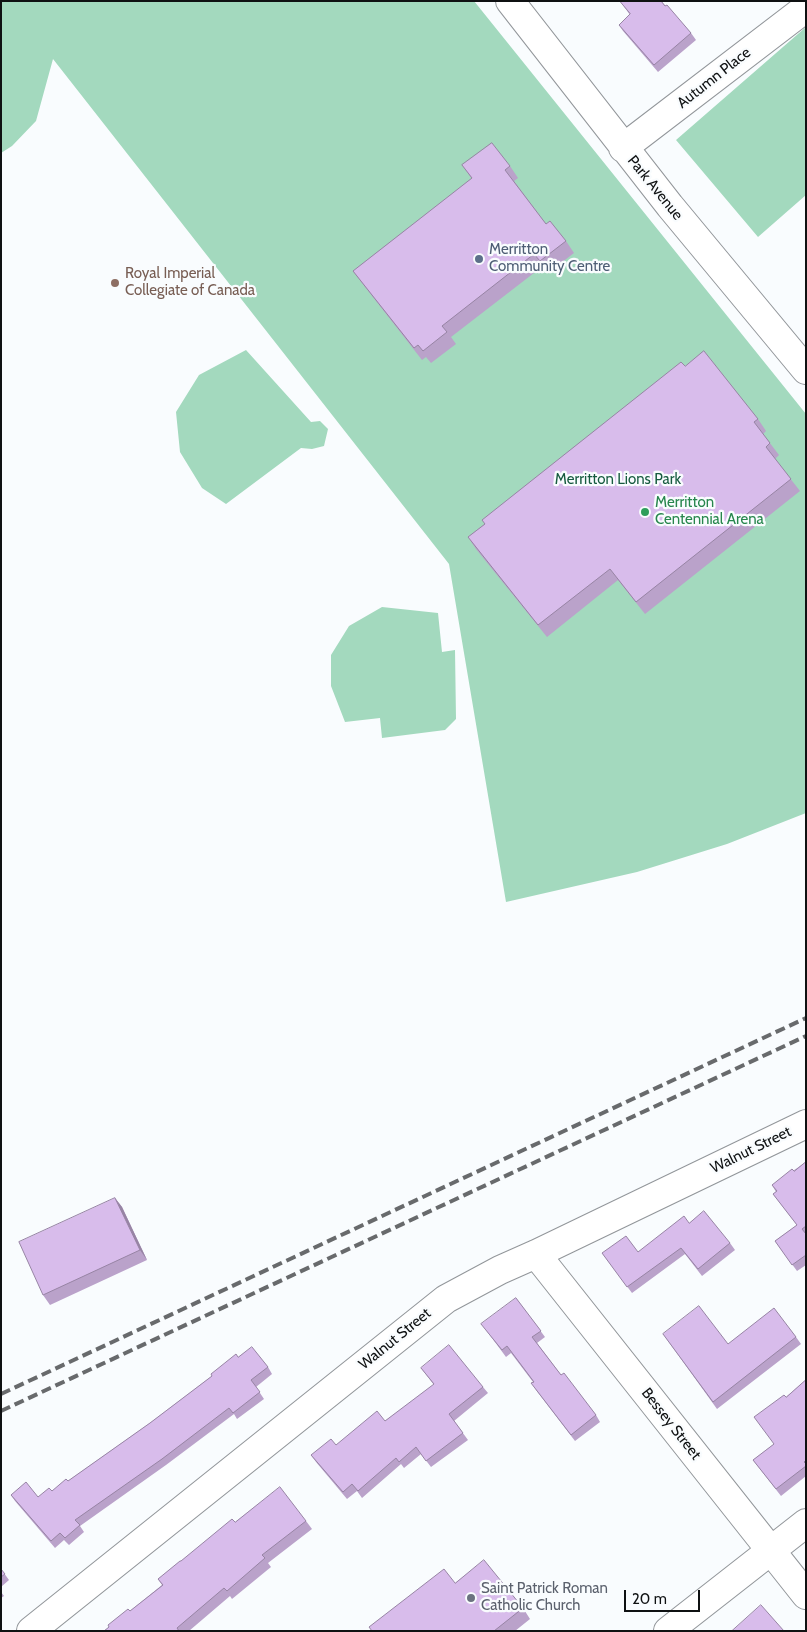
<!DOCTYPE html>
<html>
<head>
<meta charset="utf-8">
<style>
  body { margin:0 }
  #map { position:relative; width:807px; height:1632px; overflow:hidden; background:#f9fcfe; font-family:Cabin,sans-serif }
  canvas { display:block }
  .frame { position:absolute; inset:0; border:2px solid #0f1112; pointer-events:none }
  .scale { position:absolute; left:624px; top:1590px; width:76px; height:22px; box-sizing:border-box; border:2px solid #0f1112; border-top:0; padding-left:6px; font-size:15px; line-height:18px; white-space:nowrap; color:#0f1112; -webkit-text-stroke:4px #f9fcfe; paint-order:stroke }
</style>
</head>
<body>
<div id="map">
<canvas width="807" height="1632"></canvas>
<div class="frame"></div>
<div class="scale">20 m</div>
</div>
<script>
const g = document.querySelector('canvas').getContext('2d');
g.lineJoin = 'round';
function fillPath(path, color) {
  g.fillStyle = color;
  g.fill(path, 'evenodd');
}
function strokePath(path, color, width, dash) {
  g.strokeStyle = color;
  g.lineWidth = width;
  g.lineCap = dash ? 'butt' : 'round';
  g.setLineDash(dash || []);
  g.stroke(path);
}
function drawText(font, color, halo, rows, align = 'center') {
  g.font = font + ' Cabin,sans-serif';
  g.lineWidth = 4.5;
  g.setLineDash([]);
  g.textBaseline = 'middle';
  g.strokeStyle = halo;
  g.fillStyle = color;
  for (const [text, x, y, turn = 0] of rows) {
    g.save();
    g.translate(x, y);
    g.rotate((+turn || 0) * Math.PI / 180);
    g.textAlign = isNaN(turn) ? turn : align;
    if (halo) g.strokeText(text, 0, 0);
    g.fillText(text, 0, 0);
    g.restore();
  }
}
fillPath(new Path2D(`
  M1,1H474L806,414V813L727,844L637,872L506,902L449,564L53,59L36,121L12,146L1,153Z
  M806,27V195L758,237L676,140Z
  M246,350L311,422L320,421L328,429L324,446L312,449L301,448L226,504L202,488L180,452L176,412L199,375Z
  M382,607L438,613L442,652L455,650L456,719L445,730L382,738L380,718L345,722L331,686V655L349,626Z`), '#a3d9be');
const minor = new Path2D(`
  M510,1L670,206L806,370
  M623,148L806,8
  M536,1254L806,1595
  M31,1631L446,1299L500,1270L536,1254L806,1124
  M668,1631L806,1523`);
strokePath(minor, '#92969a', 30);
strokePath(minor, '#fff', 28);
strokePath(new Path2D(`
  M1,1394L806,1018
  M1,1411L806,1036`), '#686a6c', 4, [10, 5]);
fillPath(new Path2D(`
  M620,1H661L691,33L696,40L658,72L623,31L619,25L630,15Z
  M462,165L510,166L518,178L514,181L546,224L566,241L574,253L548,273L543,266L451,337L456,344L431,363L426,357L422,360L362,283L353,271L472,179Z
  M685,366L758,419L766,431L763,434L779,455L775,459L800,491L645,614L618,580L547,637L476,549L468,537Z
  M806,1162V1265L797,1271L775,1241L797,1225L773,1194L776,1192L772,1185Z
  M115,1198L122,1207L147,1260L50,1305L43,1295Z
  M689,1223L730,1243L735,1250L702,1276L685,1254L632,1293L602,1253L638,1252Z
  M516,1298L545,1337L537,1343L561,1375L596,1415L600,1422L575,1441L536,1390L533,1382L511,1353L506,1357L486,1330Z
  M663,1334L728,1344L796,1337L801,1344L717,1409Z
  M238,1357L268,1367L272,1374L256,1387L264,1399L237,1419L234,1414L166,1465L80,1526L84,1532L69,1545L64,1540L55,1548L15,1501L11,1495L38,1497L52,1491L68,1481L150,1423L212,1376Z
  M421,1368L483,1387L488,1393L454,1421L468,1440L431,1467L421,1454L404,1468L401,1464L362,1498L357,1491L347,1499L316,1462L311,1455L336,1445L385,1421L434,1385Z
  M806,1380V1476L781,1496L753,1460L774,1444L786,1397Z
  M306,1521L312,1529L268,1563L271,1567L232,1599L230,1596L189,1631H104L130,1611L162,1585L158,1579L181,1561L235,1522Z
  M1,1569L9,1580L1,1587Z
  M455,1583L523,1608L530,1619L515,1631H371Z
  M1,1592L4,1596L1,1598Z`), '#baa2ca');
fillPath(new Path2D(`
  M115,1198L122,1207L147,1260L140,1250Z`), '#9784a4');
const building = new Path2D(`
  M620,1H661L665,6L667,5L691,33L654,65L619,25L630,14Z
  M492,143L510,166L505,170L546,224L550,221L566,241L540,261L534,254L442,326L447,332L423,351L418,345L414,348L353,271L472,178L462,165Z
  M704,351L758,419L754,422L770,443L766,447L791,479L636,602L610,569L538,625L468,537L485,524L482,520L681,362L685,366Z
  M806,1162V1226L802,1229L806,1234V1255L792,1265L775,1241L797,1225L773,1194L777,1191L772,1185L792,1169L794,1171Z
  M115,1198L140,1250L43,1295L19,1242Z
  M704,1211L730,1243L698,1269L681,1248L627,1287L602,1253L626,1236L638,1252L684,1216L689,1223Z
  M516,1298L541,1331L532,1337L561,1375L564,1373L596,1415L571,1435L531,1383L534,1382L507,1346L502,1350L481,1324Z
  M699,1306L728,1344L774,1308L796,1337L713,1402L663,1334Z
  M449,1345L483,1387L449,1414L463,1433L426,1461L416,1447L399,1462L396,1458L358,1491L352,1484L343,1492L311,1455L331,1439L336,1445L377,1411L385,1421L434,1384L421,1368Z
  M252,1347L268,1367L251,1380L260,1392L233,1413L229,1408L162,1459L75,1520L80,1525L65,1538L60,1533L51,1541L11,1495L26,1482L38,1497L49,1488L52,1491L66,1479L68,1481L150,1423L212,1376L211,1374L236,1354L238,1357Z
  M806,1380V1460L804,1462L806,1464V1466L776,1489L753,1460L774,1444L754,1417L784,1395L786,1397Z
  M280,1487L306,1521L262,1555L265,1558L227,1591L224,1588L177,1628L179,1631H104L109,1627L108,1625L128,1609L130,1611L163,1585L158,1579L180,1561H181L232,1519L235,1522Z
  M484,1560L523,1608L494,1631H372L369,1627L444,1569L455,1583Z
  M1,1569L5,1574L1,1577Z
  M761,1605L784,1631H732Z`);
fillPath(building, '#d8bceb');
strokePath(building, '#9784a4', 1);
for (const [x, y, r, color] of [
  [479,259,5,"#5c6f8a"],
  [115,283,5,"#8d6e63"],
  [645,512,5,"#2e9e5b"],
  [471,1598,5,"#6b7280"]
]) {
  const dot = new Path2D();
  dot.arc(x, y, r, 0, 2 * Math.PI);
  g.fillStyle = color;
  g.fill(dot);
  strokePath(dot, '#f9fcfe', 2);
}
drawText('15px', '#0f1112', '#f9fcfe', [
  ["Autumn Place",714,78,-38],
  ["Park Avenue",655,188,51],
  ["Walnut Street",751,1150,-26],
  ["Walnut Street",395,1339,-39],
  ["Bessey Street",671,1424,52]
]);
drawText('15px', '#4e5e75', '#f9fcfe', [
  ["Merritton",489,250],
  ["Community Centre",489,267]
], 'left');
drawText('15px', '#785e54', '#f9fcfe', [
  ["Royal Imperial",125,274],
  ["Collegiate of Canada",125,291]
], 'left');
drawText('15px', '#175b40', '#f9fcfe', [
  ["Merritton Lions Park",618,480]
]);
drawText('15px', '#27864d', '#f9fcfe', [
  ["Merritton",655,503],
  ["Centennial Arena",655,520]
], 'left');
drawText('15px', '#5b616d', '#f9fcfe', [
  ["Saint Patrick Roman",481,1589],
  ["Catholic Church",481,1606]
], 'left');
</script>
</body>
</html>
